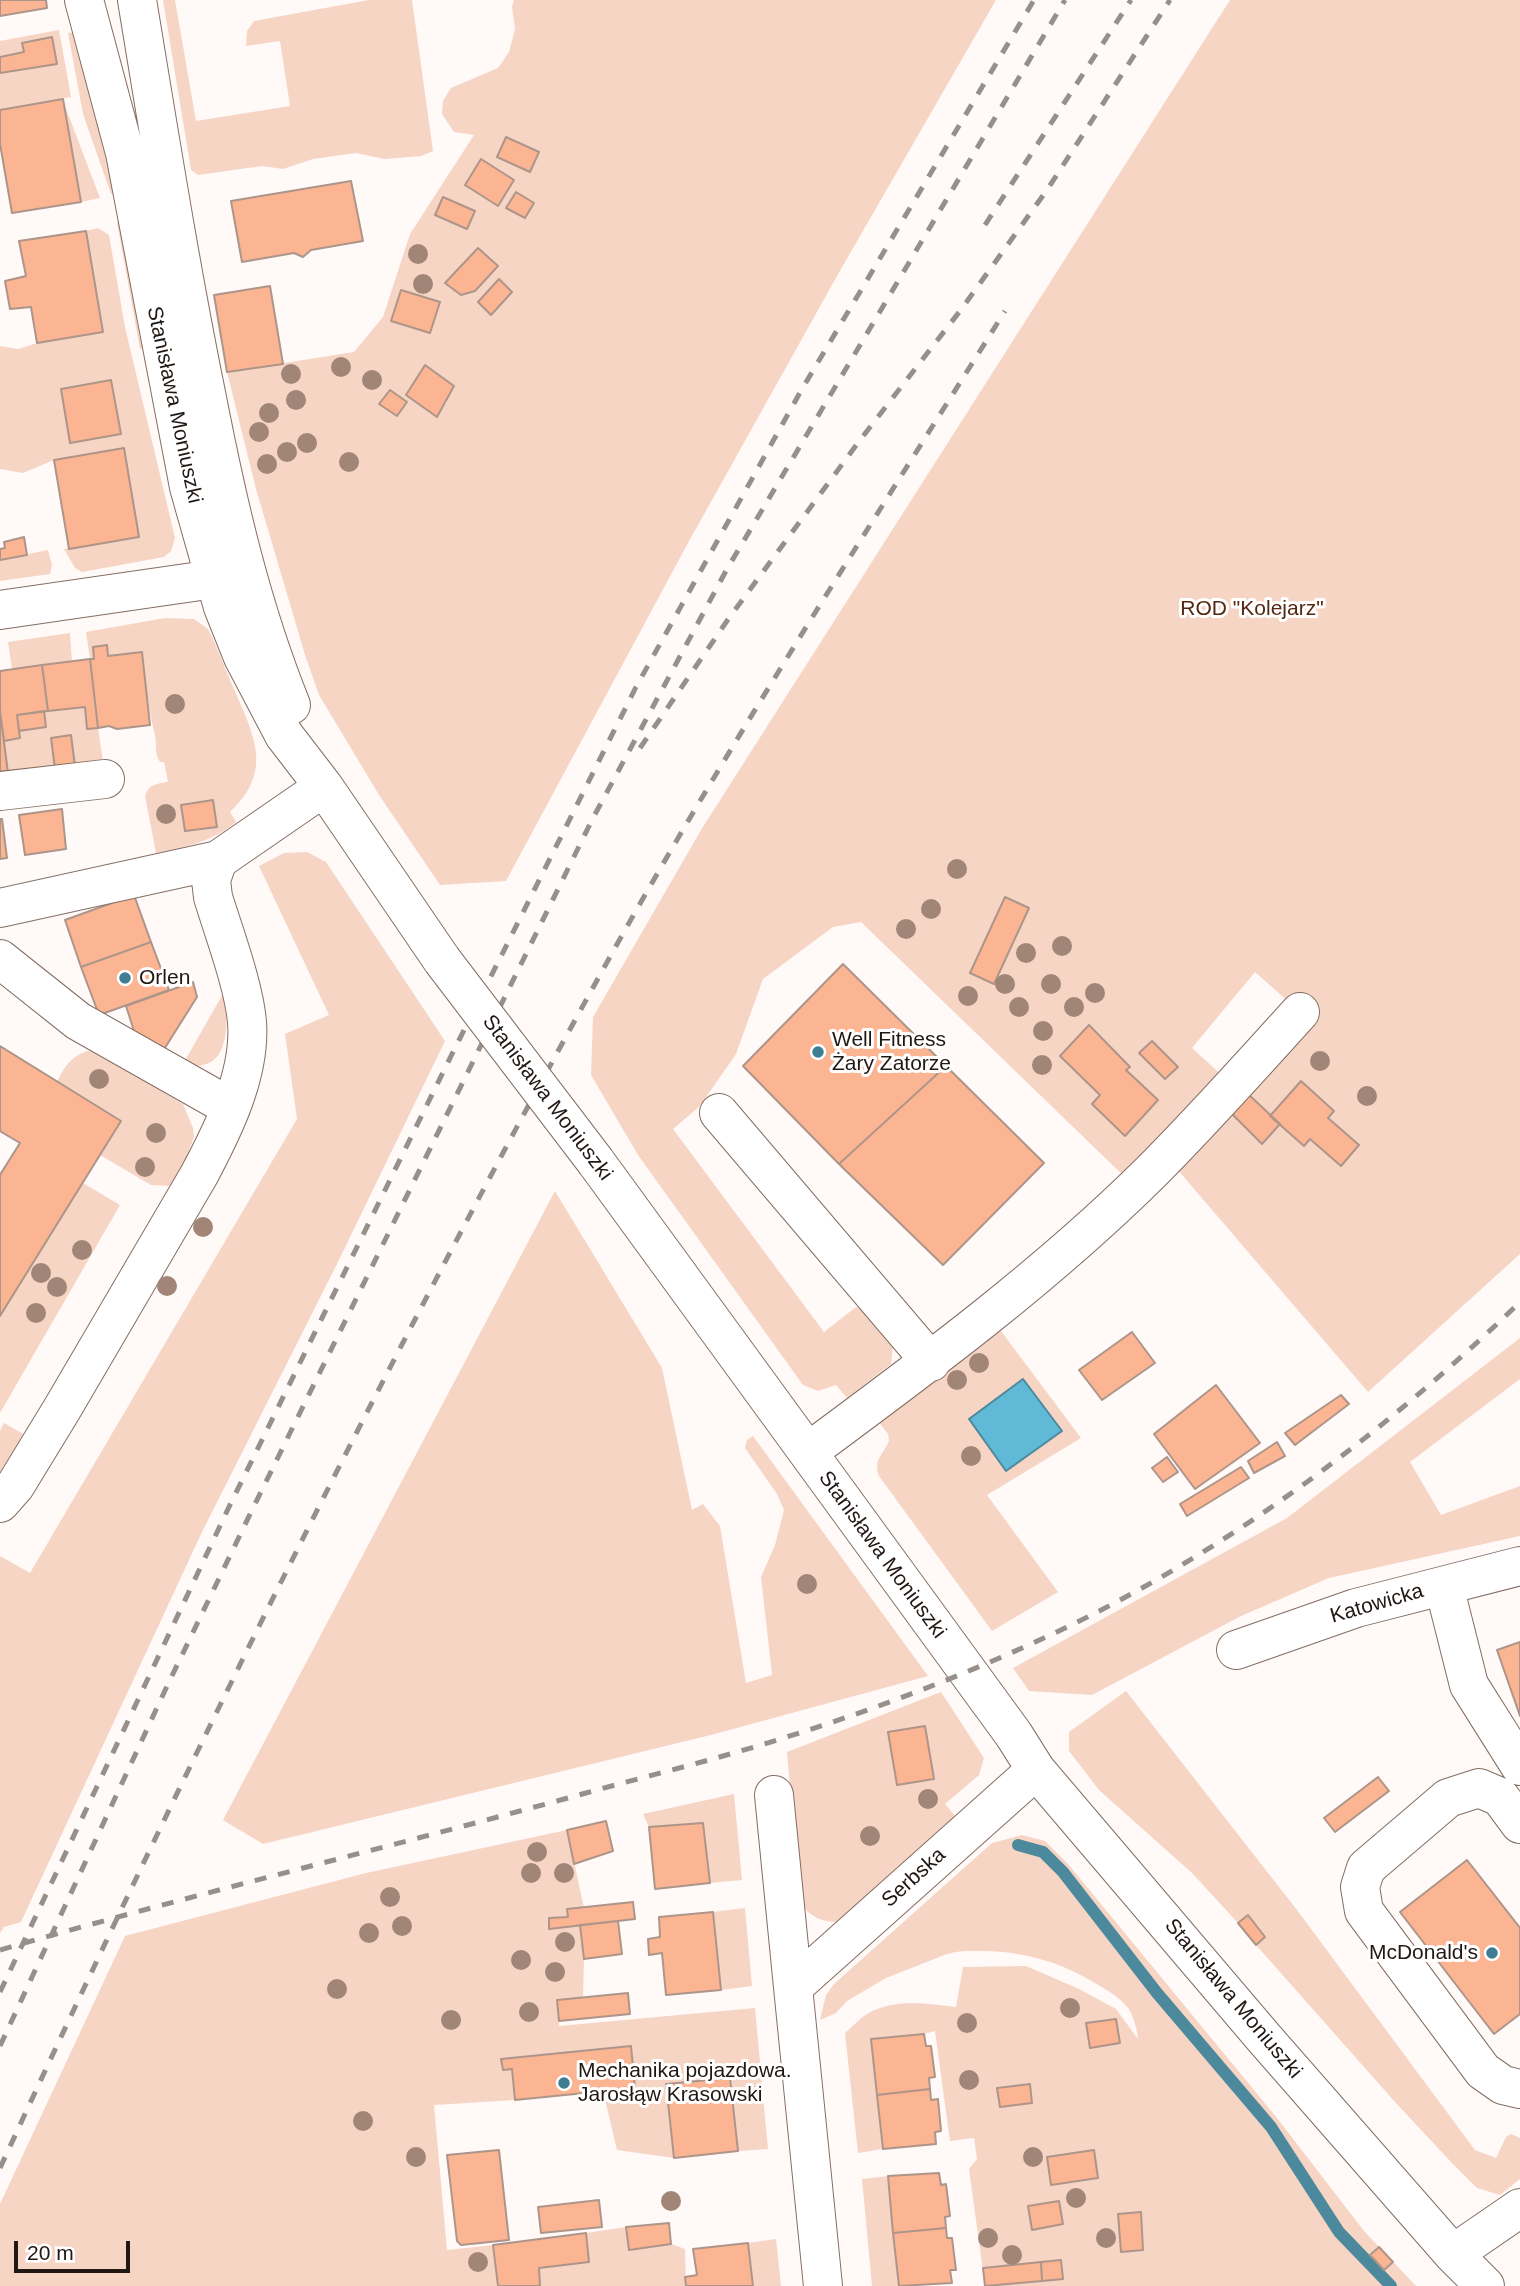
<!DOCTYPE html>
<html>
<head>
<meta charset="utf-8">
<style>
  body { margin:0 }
  #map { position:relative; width:1520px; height:2286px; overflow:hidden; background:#fff9f7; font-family:Arial,sans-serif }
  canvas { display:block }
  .scale { position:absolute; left:14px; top:2241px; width:116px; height:32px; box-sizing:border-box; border:4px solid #211814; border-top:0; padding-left:9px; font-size:21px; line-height:24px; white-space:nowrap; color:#211814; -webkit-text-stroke:5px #fff; paint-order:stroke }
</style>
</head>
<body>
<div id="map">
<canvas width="1520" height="2286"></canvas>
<div class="scale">20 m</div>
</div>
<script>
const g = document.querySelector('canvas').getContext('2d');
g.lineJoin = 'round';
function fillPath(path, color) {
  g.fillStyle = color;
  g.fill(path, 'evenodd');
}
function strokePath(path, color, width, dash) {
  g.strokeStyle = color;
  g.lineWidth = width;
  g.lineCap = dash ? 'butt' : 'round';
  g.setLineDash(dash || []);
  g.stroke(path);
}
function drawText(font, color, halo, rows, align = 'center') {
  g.font = font + ' Arial,sans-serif';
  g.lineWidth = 6;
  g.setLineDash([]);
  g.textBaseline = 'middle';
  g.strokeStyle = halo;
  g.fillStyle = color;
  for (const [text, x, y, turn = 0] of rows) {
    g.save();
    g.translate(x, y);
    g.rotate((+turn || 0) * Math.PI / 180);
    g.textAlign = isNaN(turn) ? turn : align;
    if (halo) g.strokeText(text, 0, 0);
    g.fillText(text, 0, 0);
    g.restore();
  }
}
fillPath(new Path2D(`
  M163,0H175L196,121L290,106L280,41L246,46L247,31L254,21L369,0H412L433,151L421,156L384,159L356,153L313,159L283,169L262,166L198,175L191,170Z
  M514,0H996L837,276L688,543L506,881L440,885L379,795L319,695L305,655L256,489L227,372L354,352L383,317L410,234L474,135L454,132L442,114L443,101L451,88L498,68L509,52L515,29L512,7ZM425,365L454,386L446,401L447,402L437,417L407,395Z
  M1230,0H1520V1254L1368,1392L1177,1169L1300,1012L1255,972L1192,1048L1227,1080L1128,1180L861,922L833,927L763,979L736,1054L700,1106L673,1129L824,1332L856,1307L866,1310L893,1345L891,1364L847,1398L836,1385L818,1391L803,1385L638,1155L591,1075L593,1017L701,830Z
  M59,30L71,97L0,110V41Z
  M75,32L117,192L111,194L83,114L68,33Z
  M65,106L100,198L81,202Z
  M117,222H120L148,347L140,349Z
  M98,228L109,235L125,327L175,538L171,551L164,557L82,572L75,568L64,549L139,537L123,448L54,460L23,473L0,469V346L18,349L37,343L103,332L86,231Z
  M48,550L52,565L50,574L0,581V560Z
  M165,618L194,619L208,629C218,648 225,669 234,689C254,736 274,771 230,812L236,822C212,842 186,847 156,853L145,796C149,784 156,784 168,782L164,762H160C154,753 157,745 155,735C148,708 145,680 142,652L108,656L107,645L93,647L94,659H90L86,632ZM212,800L185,831L182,805Z
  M70,633L72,662L12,669L8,642Z
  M85,707L87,729L98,728L104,769L9,781L4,741L20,738L19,731L46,727L44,711Z
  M307,852L326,862L445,1041L337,1264L202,1532L21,1922L4,1927L0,1933V1556L30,1573L297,1119L285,1034L329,1015L259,866L284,853Z
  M224,992C229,1024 231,1076 183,1064Z
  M92,1050L183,1104L193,1128L194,1137L177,1181L170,1186L151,1185L100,1155L121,1121L57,1082C65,1065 73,1054 92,1050Z
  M83,1183L120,1205L0,1413V1316Z
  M555,1191L662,1368L692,1510L703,1504L720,1526L746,1683L772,1675L761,1577L775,1545L784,1510L777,1494L745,1448L747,1440L753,1436L928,1676L711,1735L263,1844L223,1820Z
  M1001,1331L1081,1438L987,1495L1058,1592L992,1631L879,1476C873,1460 883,1455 889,1441L888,1434L878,1421Z
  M1520,1338V1379L1410,1462L1441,1515L1520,1486V1536L1329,1578L1241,1616L1092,1695L1029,1691L1013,1668L1287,1518Z
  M4,1423L27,1436L0,1475V1431Z
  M1126,1691L1297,1910L1475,2150L1496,2158L1506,2137L1511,2134L1520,2138V2179L1500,2195L1477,2188L1451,2162L1395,2102L1256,1945L1265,1937L1248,1916L1238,1923L1192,1873L1099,1790L1069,1751V1732Z
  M941,1692L984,1758L979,1775L945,1804L956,1817L839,1922C821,1922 811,1917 800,1903L787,1752Z
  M734,1794L742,1880L710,1883L703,1823L649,1827L643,1814Z
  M567,1830L584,1908L568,1917L549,1918V1928L580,1925L584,1959L583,1998L557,2000L559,2026L755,2008L768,2149L738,2151L730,2078L667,2084L674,2158L617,2150L603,2091L635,2088L630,2046L502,2060L503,2070L512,2069L515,2100L434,2105L447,2250L493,2245L498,2286H0V2204L125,1936L366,1873Z
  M1022,1835L1045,1841L1068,1864L1277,2118L1364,2231L1416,2286H985L969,2169L977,2159L974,2138L950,2141L935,2031L924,2034L871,2040L883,2149L858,2153L845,2033C852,2027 859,2019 867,2014C894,1998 927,2004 956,2007L963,1967L1026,1966L1079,1989L1116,2009L1138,2039C1137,2029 1134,2017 1128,2008C1120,1998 1109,1991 1098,1985C1063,1963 1027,1952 985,1951C972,1951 960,1950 947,1954L886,1978L847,2001L836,2013L820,2020L826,1995L834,1984L992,1843Z
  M745,1908L752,1986L721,1990L713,1912Z
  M888,2176L899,2286H872L862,2179Z
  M626,2227L629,2249L671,2244L685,2249L686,2286H540L539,2268L589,2262L586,2233Z
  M776,2239L781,2286H753L748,2243Z`), '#f7d5c5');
const water = new Path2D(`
  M1023,1379L1062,1431L1006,1471L969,1419Z`);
fillPath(water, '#60bad7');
strokePath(water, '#4d899c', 2);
strokePath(new Path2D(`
  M1018,1845L1043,1852L1063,1872L1157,1993L1271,2127L1339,2232L1391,2286`), '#4d899c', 12);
const building = new Path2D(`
  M0,0H46L47,8L0,16Z
  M52,37L57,64L0,73V57L24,52L22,43Z
  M63,99L81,202L12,213L0,144V110Z
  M506,137L539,152L530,172L497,157Z
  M481,159L514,180L498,206L465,185Z
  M351,181L363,241L311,250L303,257L294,253L242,262L231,201Z
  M516,192L534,203L525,218L506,208Z
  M443,197L475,211L467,229L435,215Z
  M86,231L103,332L37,343L31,307L10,309L5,281L26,276L19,241Z
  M478,248L498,266L475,291L461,295L445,283Z
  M499,279L512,292L491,315L478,302Z
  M270,286L283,364L227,372L214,295Z
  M401,290L440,302L430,333L391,321Z
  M425,365L454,386L437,417L406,395Z
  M111,380L121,434L70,443L61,389Z
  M390,390L407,402L397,416L379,404Z
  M124,448L139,537L69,549L54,460Z
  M24,537L27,555L0,560V549L5,548L4,542Z
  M107,645L108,656L142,652L150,725L117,729L109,726L98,728L90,659H94L93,647Z
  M90,659L98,728L87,729L85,707L48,711L42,665Z
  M42,665L48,711L17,715L20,738L4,741L0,711V671Z
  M0,711L9,781L0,782Z
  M44,711L46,727L19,731L17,715Z
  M71,735L76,774L56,777L51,738Z
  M213,800L217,827L185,831L181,805Z
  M62,809L66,849L25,855L19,815Z
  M0,819H2L7,858L0,859Z
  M134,895L151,942L81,967L65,920Z
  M1005,897L1029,908L994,984L970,973Z
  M151,942L169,990L99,1015L81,967Z
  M843,964L946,1066L839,1164L743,1066Z
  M193,982L197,997L163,1051L135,1034L126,1006Z
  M1089,1025L1130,1067L1126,1070L1158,1100L1125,1136L1092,1104L1100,1095L1060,1056Z
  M1152,1041L1178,1067L1165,1079L1139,1053Z
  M0,1046L121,1121L0,1316V1175L20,1143L0,1131Z
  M946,1066L1044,1163L943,1265L839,1164Z
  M1301,1081L1334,1111L1328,1118L1359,1145L1341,1166L1310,1139L1304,1146L1270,1116Z
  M1248,1094L1280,1124L1262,1144L1231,1113Z
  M1132,1332L1155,1363L1102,1400L1079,1370Z
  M1216,1385L1260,1443L1195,1489L1154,1434Z
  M1341,1395L1349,1404L1295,1445L1285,1433Z
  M1277,1442L1285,1456L1254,1473L1248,1461Z
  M1167,1457L1178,1472L1163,1482L1152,1468Z
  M1241,1467L1249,1478L1187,1516L1180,1504Z
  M1520,1642V1716L1497,1650Z
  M925,1726L934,1779L897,1785L888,1732Z
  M1378,1777L1389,1791L1335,1832L1324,1818Z
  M606,1821L613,1851L574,1864L567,1830Z
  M703,1823L710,1883L655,1889L649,1827Z
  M1467,1860L1520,1928V2014L1494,2034L1400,1912Z
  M633,1902L635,1919L549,1929V1918L568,1917L567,1909Z
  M713,1912L721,1990L666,1995L662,1953L649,1955L648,1939L660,1937L659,1917Z
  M1248,1915L1265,1937L1256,1945L1238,1923Z
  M618,1921L622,1954L584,1959L580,1925Z
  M628,1993L630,2014L559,2021L557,2000Z
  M1116,2019L1120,2043L1090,2048L1086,2023Z
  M924,2034L926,2046H931L935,2077L929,2078L930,2089L877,2095L871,2039Z
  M631,2046L635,2088L515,2100L512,2069L503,2070L501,2059Z
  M730,2078L738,2151L674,2158L666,2084Z
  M1030,2084L1032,2103L1000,2107L997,2088Z
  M930,2089L931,2100L938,2099L941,2131L935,2132L936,2144L883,2149L877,2095Z
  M499,2150L509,2240L461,2245L457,2241L447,2155Z
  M1094,2150L1098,2178L1051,2185L1047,2157Z
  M939,2173L941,2185L946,2184L950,2216L945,2217L946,2228L893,2233L888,2176Z
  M599,2200L602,2227L541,2233L538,2207Z
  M1059,2201L1063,2224L1032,2230L1028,2206Z
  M1141,2212L1143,2250L1121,2252L1118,2214Z
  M669,2223L671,2244L629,2250L626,2227Z
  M946,2228L947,2238H952L956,2270H950L952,2283L899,2286L893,2233Z
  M586,2233L589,2262L539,2268L540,2286H498L493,2245Z
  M748,2243L753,2286H686L685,2277L697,2275L693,2249Z
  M1379,2247L1393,2262L1384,2270L1370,2255Z
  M1061,2260L1063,2279L1042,2281L1041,2262Z
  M1041,2262L1042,2281L985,2286L983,2268Z`);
fillPath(building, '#fcb593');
strokePath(building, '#ad958a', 2);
const minor = new Path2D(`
  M84,0L125,153L189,487L223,607L243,657L284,735L324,787L442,960
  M137,0C159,133 180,266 207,398C227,501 251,606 291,705
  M0,610L214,579
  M0,791L105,779
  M0,908L218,860
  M0,959L78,1021L230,1107
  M719,1113L931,1362
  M596,1162L1014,1735L1036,1770L1264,2038L1453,2254L1485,2286
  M808,1452C927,1364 1046,1276 1151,1172C1202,1121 1251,1066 1300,1012
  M0,1503L15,1486L62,1409L199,1175C223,1130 251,1074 247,1022C244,986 224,933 213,897L211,880L218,860L324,787
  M1444,1586L1469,1685L1520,1766
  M1236,1650L1356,1608L1520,1566
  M774,1795L793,1987
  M1520,1824L1500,1797L1479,1788L1448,1798L1366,1868L1360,1887L1364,1911L1483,2071L1503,2085L1520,2089
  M1453,2254L1520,2208
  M823,2286L793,1987L1036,1770`);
strokePath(minor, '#846e63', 40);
strokePath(minor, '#fff', 38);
strokePath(new Path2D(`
  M985,225L1131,0
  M640,748L729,618L860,440L960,311L1047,190L1170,0
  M0,1950C194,1894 391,1847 586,1793C629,1781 673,1770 716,1758C834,1725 952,1682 1063,1629C1230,1549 1387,1431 1520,1302
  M0,1992L228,1509L452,1054L636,687L802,389L1034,0
  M0,2046L168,1684L254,1506L593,818L727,569L1065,0
  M0,2168C187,1763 385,1363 601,973C726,747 868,530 1005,311`), '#978f8c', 5, [12, 12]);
const minorBridge = new Path2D(`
  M442,960L596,1162`);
strokePath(minorBridge, '#846e63', 40, []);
strokePath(minorBridge, '#fff', 38);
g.fillStyle = '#a18678';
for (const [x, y] of [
  [418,254],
  [423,284],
  [341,367],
  [291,374],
  [372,380],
  [296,400],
  [269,413],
  [259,432],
  [307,443],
  [287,452],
  [349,462],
  [267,464],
  [175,704],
  [166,814],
  [957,869],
  [931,909],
  [906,929],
  [1062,946],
  [1026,953],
  [1005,984],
  [1051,984],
  [1095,993],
  [968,996],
  [1019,1007],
  [1074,1007],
  [1043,1031],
  [1320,1061],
  [1042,1065],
  [99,1079],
  [1367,1096],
  [156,1133],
  [145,1167],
  [203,1227],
  [82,1250],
  [41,1273],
  [167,1286],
  [57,1287],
  [36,1313],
  [979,1363],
  [957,1380],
  [971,1456],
  [807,1584],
  [928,1799],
  [870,1836],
  [537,1852],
  [531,1873],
  [564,1873],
  [390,1897],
  [402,1926],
  [369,1933],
  [565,1942],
  [521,1960],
  [555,1972],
  [337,1989],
  [1070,2008],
  [529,2012],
  [451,2020],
  [967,2023],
  [969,2080],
  [363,2121],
  [416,2157],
  [1033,2157],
  [1076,2198],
  [671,2201],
  [988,2238],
  [1106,2238],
  [1012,2255],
  [478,2262]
]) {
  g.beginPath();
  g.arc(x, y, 10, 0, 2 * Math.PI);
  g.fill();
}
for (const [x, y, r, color] of [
  [125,978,7,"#3e7d92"],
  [818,1052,7,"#3e7d92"],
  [1492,1953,7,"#3e7d92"],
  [564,2083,7,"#3e7d92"]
]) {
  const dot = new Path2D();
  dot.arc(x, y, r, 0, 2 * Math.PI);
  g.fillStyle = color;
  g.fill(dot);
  strokePath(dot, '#fff', 2.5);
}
drawText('21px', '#211814', '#fff', [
  ["Stanisława Moniuszki",174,405,78],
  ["Stanisława Moniuszki",547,1098,53],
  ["Stanisława Moniuszki",882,1555,54],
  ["Katowicka",1377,1604,-16],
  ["Serbska",914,1878,-42],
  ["Stanisława Moniuszki",1233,1999,50]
]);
drawText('21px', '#542710', '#fff', [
  ["ROD \"Kolejarz\"",1252,609]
]);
drawText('21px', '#211814', '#fff', [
  ["Orlen",139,978],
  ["Well Fitness",832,1040],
  ["Żary Zatorze",832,1064],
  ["McDonald's",1478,1953,"right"],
  ["Mechanika pojazdowa.",578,2071],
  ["Jarosłąw Krasowski",578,2095]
], 'left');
</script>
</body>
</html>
